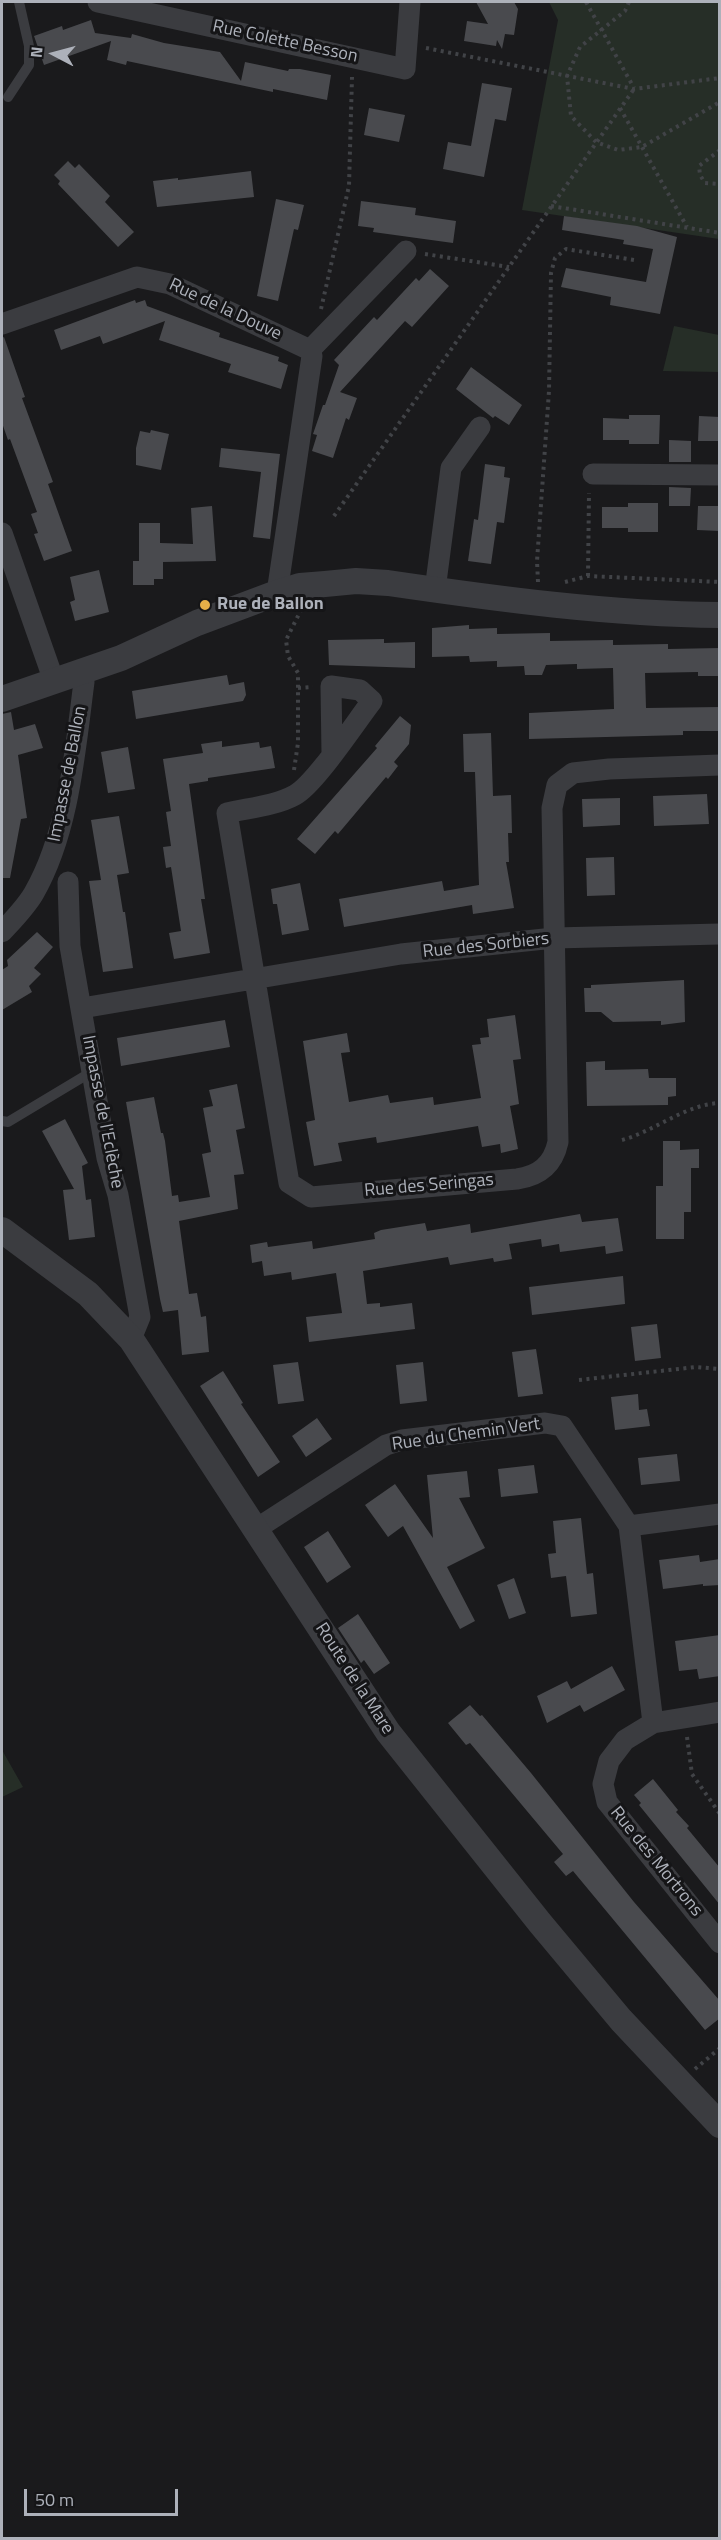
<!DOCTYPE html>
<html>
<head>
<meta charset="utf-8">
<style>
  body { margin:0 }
  #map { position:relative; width:721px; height:2540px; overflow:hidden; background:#1a1a1c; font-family:"Titillium Web",sans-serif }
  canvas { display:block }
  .frame { position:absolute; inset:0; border:3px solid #adb1ba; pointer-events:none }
  .north { position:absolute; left:24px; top:24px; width:60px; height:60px; -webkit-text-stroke:4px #151517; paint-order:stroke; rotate:276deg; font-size:16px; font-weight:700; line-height:24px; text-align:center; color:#adb1ba }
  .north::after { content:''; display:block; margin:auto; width:21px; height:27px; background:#adb1ba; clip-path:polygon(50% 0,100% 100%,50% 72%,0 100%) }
  .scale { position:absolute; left:24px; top:2489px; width:154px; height:27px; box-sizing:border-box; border:3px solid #adb1ba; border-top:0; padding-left:8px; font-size:18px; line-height:21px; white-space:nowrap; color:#adb1ba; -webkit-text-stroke:4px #151517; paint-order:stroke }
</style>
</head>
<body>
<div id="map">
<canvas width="721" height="2540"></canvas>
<div class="frame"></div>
<div class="north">N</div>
<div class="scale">50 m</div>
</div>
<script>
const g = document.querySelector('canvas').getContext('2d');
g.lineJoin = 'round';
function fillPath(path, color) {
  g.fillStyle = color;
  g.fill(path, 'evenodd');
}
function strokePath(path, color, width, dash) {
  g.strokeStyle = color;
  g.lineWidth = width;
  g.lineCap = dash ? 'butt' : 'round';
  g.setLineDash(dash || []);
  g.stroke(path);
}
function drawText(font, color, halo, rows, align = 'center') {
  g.font = font + ' "Titillium Web",sans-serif';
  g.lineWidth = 6;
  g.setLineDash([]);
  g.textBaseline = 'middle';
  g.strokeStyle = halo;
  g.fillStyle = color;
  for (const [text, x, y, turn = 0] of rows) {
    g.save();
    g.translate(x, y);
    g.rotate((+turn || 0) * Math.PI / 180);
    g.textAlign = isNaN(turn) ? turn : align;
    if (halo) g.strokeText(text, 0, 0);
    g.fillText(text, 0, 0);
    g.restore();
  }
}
fillPath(new Path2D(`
  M549,2H719V239L522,210L558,20Z
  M674,326L719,335V372L663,371Z
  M2,1750L23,1787L2,1797Z`), '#262e27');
fillPath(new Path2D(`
  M476,2H514L518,9L514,35L505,34L502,49L497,40L496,46L464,41L467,21L488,24Z
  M91,20L95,33L131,38L132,34L164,43L220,52L241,81L245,62L288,71L289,69H300L331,75L327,100L273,89V92L127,61L126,65L107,60L111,41L44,65L34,36L62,26L63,30Z
  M482,83L512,88L506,121L495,119L484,177L443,169L448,142L471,146Z
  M369,108L405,115L399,142L364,135Z
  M68,161L75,168L79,164L110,196L105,202L134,232L118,247L58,184L60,181L54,175Z
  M251,171L254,197L157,207L153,181L178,178V180Z
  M276,199L304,205L298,230L294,229L278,301L257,296Z
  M361,201L416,208L415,215L456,221L453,243L373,232L374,228L358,226Z
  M564,216L637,226L677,237L660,314L610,305L611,297L561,287L566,268L646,282L653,249L623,244L624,240L562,230Z
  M430,269L449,286L412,327L405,321L340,392L357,398L349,420L346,418L333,458L312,451L317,435L313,434L323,405H325L339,365L334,360L374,317L377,320L416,278L419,281Z
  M135,300L136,303L145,300L147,306L220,333L219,337L279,357L278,361L288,365L281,389L228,372L231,364L159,340L165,321L103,344L100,336L61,350L54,330Z
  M4,337L25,397L22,398L53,482L48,484L72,551L44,561L34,534L38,533L31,514L37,512L10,439L8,440L2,423V338Z
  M471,367L522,405L509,425L495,416L493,418L456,389Z
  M629,415H660L659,444H629V440H603V418L629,419Z
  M699,416L720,417V441H698Z
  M151,430L169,434L161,470L136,465V448L140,431L150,433Z
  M669,440L691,441V462H669Z
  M221,448L280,454L270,539L253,537L261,472L219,467Z
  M485,464L505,467L504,477L510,478L504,523L497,522L491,564L468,561L474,519L478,520Z
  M669,487L691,488L690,506H669Z
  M628,503H658V532H628V528H602V507H628Z
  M212,506L216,561L163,562V579H154V585H133V561H139V523H160V543L193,544L191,508Z
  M698,506H720V531L697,530Z
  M99,570L109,612L75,621L70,602L75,600L70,577Z
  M469,625V629L497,628V634L550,633V641L613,640V645L668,644V649L720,648V676H698V672L645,673L646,708L720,707V731H683V735L529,739V713L614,709L613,668L577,669V664L546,665L542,675H525L524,666L497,667V661L470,662L469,656L432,657V628Z
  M384,639V643L415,642V668L329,665L328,640Z
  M227,675L229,685L244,682L246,695L243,701L136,719L132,691Z
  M11,712L14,730L35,724L43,748L18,755L27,818L21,819L10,878H2V714Z
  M400,716L411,725L409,744L394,762L398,766L388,779L386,777L338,834L335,831L315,854L297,839L377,748L375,746Z
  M491,733L493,796L511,795L512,833H508L509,862H506L514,908L473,914L472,905L344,927L339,899L442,881L444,891L479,885L475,772H464L463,734Z
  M222,741V747L259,742L260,748L271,746L275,768L208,778V781L189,784L205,899H201L210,953L174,959L169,933L181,931L171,867L166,868L163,847L171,846L166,812L171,811L163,759L203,753L201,744Z
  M128,747L135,789L108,793L101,752Z
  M707,794L709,824L654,826L653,796Z
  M620,798V825L583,827L582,799Z
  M119,816L129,873L117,875L123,912H125L133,968L103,972L89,881L101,880L91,820Z
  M614,857L615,895L587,896L586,858Z
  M300,883L309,930L282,935L277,904H273L271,889Z
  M37,932L53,947L34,968L41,974L29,986L32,992L2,1010V970L8,966L7,960Z
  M684,980L685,1022L661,1025V1021L613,1022L601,1012H585L584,988H591V985Z
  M515,1015L521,1059L513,1060L519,1104L510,1106L518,1149L501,1153L500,1144L482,1147L478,1126L377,1143L376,1137L338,1143L342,1161L314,1166L306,1122L315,1120L303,1041L347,1033L350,1052L341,1053L349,1102L388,1095L390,1103L433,1097L434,1105L481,1098L472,1045L481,1044L480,1038L489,1037L487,1019Z
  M225,1020L230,1047L121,1066L117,1038Z
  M605,1061V1070L648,1069L649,1078H676V1096L668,1097V1105L587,1106L586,1062Z
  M237,1084L245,1128L236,1130L244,1174L234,1175L238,1209L179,1221L189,1294L197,1293L201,1317L206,1316L209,1352L182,1355L178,1310L163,1312L160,1299L126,1102L154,1097L161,1133H163L165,1141L172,1196L178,1195L179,1202L210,1197L202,1154L211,1152L203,1108L213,1106L209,1090Z
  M65,1119L88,1163L82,1166L86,1200L91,1199L95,1237L69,1240L63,1190L74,1189L42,1131Z
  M663,1141H680V1150L699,1149V1168H691V1212H684V1239H656V1186H663Z
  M580,1214L582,1222L618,1218L623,1251L606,1254L605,1246L560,1252L559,1244L542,1247L541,1239L509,1244L512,1259L494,1262L493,1258L450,1265L448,1257L363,1271L367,1304L380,1303V1307L412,1303L415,1329L309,1342L306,1317L342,1313L336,1273L292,1280L291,1272L264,1276L262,1261L252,1263L250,1245L267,1242L268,1247L312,1241L313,1249L375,1239L374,1233L381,1230L425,1223L427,1231L470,1224L471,1233Z
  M623,1276L625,1304L532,1315L529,1287Z
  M657,1324L661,1358L635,1361L631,1327Z
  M536,1349L543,1394L518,1397L512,1352Z
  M298,1362L304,1401L278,1404L273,1365Z
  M423,1362L427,1401L400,1404L396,1365Z
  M223,1371L243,1403L241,1404L280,1462L258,1477L200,1386Z
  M638,1394L639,1410L647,1409L650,1426L615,1430L611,1397Z
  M317,1418L332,1439L306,1457L292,1436Z
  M677,1454L680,1481L641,1485L638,1458Z
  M534,1465L538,1493L501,1497L498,1469Z
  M467,1471L470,1497L459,1498L485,1548L447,1567L475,1621L460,1629L403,1526L388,1537L365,1505L395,1484L433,1538L427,1475Z
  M581,1518L587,1574L593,1573L597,1614L571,1617L566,1576L551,1578L548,1554L556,1553L553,1521Z
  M328,1531L351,1567L327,1583L304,1547Z
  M699,1555L700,1562L720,1559V1585L703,1586V1584L663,1589L659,1560Z
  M514,1578L526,1613L509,1619L497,1585Z
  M358,1614L390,1663L374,1674L364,1660L361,1663L338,1628Z
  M720,1635V1676L699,1679L697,1669L679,1671L675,1641Z
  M612,1666L625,1690L584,1712L580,1705L547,1723L537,1696L567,1681L571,1689Z
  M470,1705L480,1716L482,1715L531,1773L634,1902L720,2001V2018L705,2030L573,1871L566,1876L554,1862L563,1854L470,1743L466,1745L448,1723Z
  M653,1779L678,1810L676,1812L689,1826L687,1828L720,1868V1905L639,1805L641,1803L634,1795Z`), '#494a4e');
strokePath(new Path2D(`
  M586,2L634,88
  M629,2L625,11L580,47L567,76L571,116L596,142L618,150L642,147L720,102
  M426,48L634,89L720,78
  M620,108L687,227
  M720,150L699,166L700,175L705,183L720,184
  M551,206L720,233
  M425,254L509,267
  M321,309L349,186L352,77
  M334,516L634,89
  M588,576L589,493
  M538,582L537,561L549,391L551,273L555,258L566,249L634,260
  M565,582L588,576L720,582
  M298,688L313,687
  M294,770L298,743V673L288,656L286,640L301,610
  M622,1140C655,1131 686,1104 720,1103
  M579,1380L696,1367L720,1369
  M687,1737L692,1774L720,1814
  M695,2069L720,2048`), '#414347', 4, [3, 4.5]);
strokePath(new Path2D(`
  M8,97L29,65V46L19,2
  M2,1121L8,1122L93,1071`), '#3b3c40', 10);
strokePath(new Path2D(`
  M98,2L405,69L410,2
  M2,324L137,277L170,284L310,350L312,356L277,593
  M310,350L406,251
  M593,474L720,475
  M2,533L54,681
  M435,590L451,468L480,427
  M332,754L331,686L360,690L372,701C355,723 315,784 295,795C275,806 248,808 227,813L289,1183L311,1197L517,1179C539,1176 553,1165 558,1142L552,808L557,785L573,773L609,769L720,765
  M68,882L70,946L107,1158L118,1195L140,1317L131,1339
  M2,932C13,920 26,907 34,893C69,832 75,751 84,682L82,672
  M82,1008L401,954L554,938L720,934
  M629,1526L720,1514
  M256,1529L386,1445L402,1440L545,1423L562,1426L629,1526L653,1723
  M720,1712L653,1723L625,1740L609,1761L603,1784L607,1802L720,1943`), '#3b3c40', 21);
strokePath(new Path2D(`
  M2,699L121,658L197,623L277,593L300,586L325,584L356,581L388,583C498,599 608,614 720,615
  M2,1230L88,1294L131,1339L388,1732L540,1923L621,2020L720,2125`), '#3b3c40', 26);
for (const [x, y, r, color] of [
  [205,605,6,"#e5af48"]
]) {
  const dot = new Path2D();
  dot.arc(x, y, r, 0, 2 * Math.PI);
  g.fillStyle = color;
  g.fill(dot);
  strokePath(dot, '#151517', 2);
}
drawText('18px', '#adb1ba', '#151517', [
  ["Rue Colette Besson",285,42,12],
  ["Rue de la Douve",225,310,25],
  ["Impasse de Ballon",68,774,-79],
  ["Rue des Sorbiers",486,946,-6],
  ["Impasse de l'Eclèche",102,1112,79],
  ["Rue des Seringas",429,1186,-5],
  ["Rue du Chemin Vert",466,1435,-8],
  ["Route de la Mare",354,1679,57],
  ["Rue des Mortrons",656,1862,51]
]);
drawText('bold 18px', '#adb1ba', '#151517', [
  ["Rue de Ballon",217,605]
], 'left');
</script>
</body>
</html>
